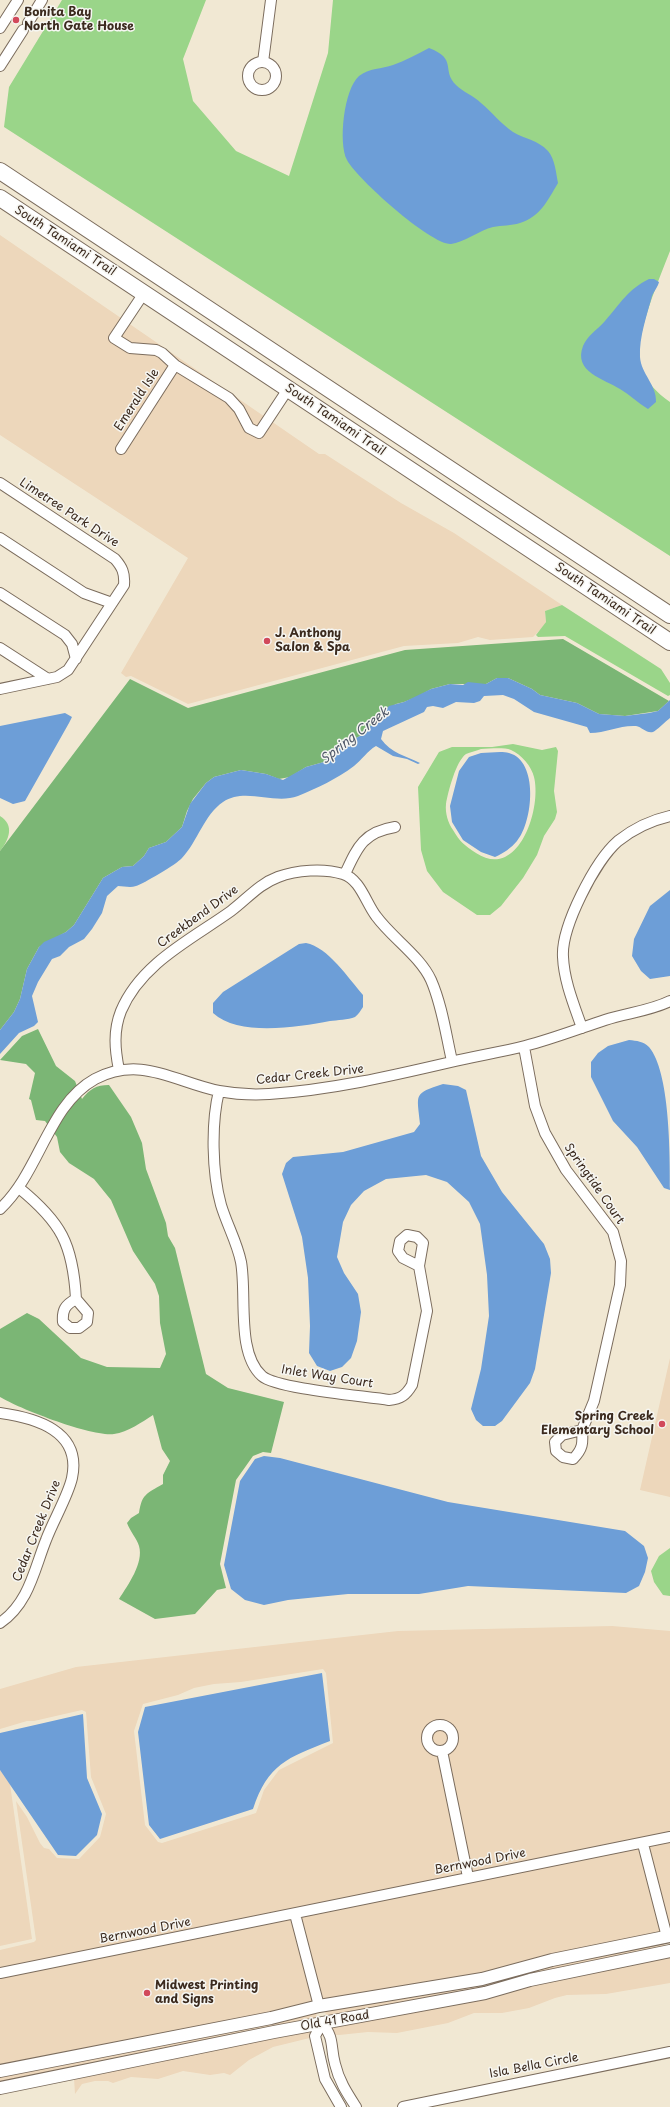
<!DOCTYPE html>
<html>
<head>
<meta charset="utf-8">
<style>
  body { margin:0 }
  canvas { display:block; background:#f1e8d3 }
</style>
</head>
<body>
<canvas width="670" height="2107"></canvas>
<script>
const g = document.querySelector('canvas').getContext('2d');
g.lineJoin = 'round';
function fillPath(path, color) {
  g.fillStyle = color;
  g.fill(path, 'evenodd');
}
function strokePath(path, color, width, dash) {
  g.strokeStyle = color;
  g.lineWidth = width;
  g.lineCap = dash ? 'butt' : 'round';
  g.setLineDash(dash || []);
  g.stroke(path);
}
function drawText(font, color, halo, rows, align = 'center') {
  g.font = font + ' "Playpen Sans",sans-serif';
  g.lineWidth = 3;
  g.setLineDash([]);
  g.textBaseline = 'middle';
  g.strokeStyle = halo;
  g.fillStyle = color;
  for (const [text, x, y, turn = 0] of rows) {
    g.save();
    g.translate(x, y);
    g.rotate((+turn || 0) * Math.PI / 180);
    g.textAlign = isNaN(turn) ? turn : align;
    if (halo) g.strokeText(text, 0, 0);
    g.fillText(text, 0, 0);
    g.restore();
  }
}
fillPath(new Path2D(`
  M0,235L319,454H325L401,503L454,533L562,605L545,611L546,622L542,628L533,637L490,640L478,637L458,643L404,646L188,704L131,676L126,677L121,673L188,558L0,435Z
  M670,1358V1497L640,1490Z
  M612,1626L670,1631V1931L481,1974L0,2066V1950L34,1942L36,1940L16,1801L27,1817L40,1843L44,1848L49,1849L57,1858L79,1859L100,1837L106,1814L91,1777L86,1712L82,1710L34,1721H27L0,1729V1689L76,1667L398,1631ZM323,1669L326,1673L333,1743L279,1770L264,1790L256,1813L162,1843L158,1842L145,1825L134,1731L143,1704L178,1695L194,1688L214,1684L241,1682Z
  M0,1770L10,1784L32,1939L0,1946Z
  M664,1942V1947L484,1988L326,2017L325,2010Z
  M670,1956V1983L606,1994L567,1995L555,1998L529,2008L502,2013H474L448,2023L397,2033L368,2032L339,2035L326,2034L273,2047L249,2060L230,2075L224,2073L210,2075L183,2071L158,2079L131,2077L113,2083L108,2081H95L82,2084L75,2094L74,2078Z
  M316,2012L317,2019L0,2082V2076Z`), '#edd7bb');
fillPath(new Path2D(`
  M62,0H206L183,59L193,101L236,151L289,176L328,53L333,0H670V251C660,277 633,339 640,365C645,381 657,393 670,402V556L4,127L9,87Z
  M562,605L661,669L670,683V695L668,696L565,636L538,637L536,635L546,622L545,611Z
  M513,744L542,750L556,747L558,751L554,791L557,812L555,819L544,836L537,855L523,878L501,906L490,915H477L443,892L427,871L421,850L418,787L439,752L452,747H492ZM481,749C489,749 503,747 511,750C521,754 532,767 534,777C542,809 518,881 476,853C464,845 460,842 453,830C448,823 445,813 446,804C448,792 456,761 466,754C470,752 477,751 481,749Z
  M0,816C15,825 9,840 0,851Z
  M670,1548V1596L663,1595L654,1582L651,1571L659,1556Z`), '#9ad589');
fillPath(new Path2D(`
  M563,639L669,701L658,711L625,716L599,714L577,703L540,695L532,689L508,678H497L486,684H450L431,689L419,696L404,702L396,704L383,712L362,735L334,749L324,762L306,767L290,777L279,779L266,774L241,770L214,777L206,783L193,799L187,811L182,827L166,842L149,848L144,856L133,866L122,867L103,878L74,925L66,932L39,947L27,969L20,999L14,1012L0,1030V851L130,679L188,708L405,650Z
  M38,1029L56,1066L75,1081L82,1099C90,1089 96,1085 109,1085L131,1117L142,1143L146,1169L166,1223L168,1236L175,1248L206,1374L228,1388L284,1402L271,1453L263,1452L253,1456L236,1480L220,1564L226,1588L217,1590L195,1614L155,1619L119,1599C128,1585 144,1563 139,1546C137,1539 130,1531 127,1523L131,1518L139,1513C142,1494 146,1494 163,1484V1475L170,1461L162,1449L153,1415C142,1422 128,1432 114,1434C92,1437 20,1409 0,1397V1329L27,1313L39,1319L81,1358L107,1367L160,1368L166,1354L160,1323L159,1296L155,1284L133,1251L111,1200L94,1179L69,1163L60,1152L57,1137L45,1121L36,1120L31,1100L29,1099L35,1073L26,1064L0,1060L22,1036Z`), '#7bb675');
fillPath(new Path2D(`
  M429,48C458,59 441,70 456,85C463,92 474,96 481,103C492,112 501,124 513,132C525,139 538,140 548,151C555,159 556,173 558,183C548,200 540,217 520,223C511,226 502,225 493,227C480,230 463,243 451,244C431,245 357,179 347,160C338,143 344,89 359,76C369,68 382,69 393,65C405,61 417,54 429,48Z
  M649,279H654L659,282C658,287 654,291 652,296C647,315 639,337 640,357C641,374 657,385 656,402L648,409C638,403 630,395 620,389C604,379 573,372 583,346C587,336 598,329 605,321C620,304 628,289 649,279Z
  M497,678H508L532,689L540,695L577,703L599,714L625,716L649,713L658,711L670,700V718C666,721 656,731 653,732C647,734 642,727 636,726C620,725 606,733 590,733L587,727L534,712L514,699L503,695L484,696L480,701L474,703L456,702L443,708L433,706L427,707L424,712L383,731L381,739C391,753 406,756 420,763L418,764L407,759L393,756L376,746C367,751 362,760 354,766C337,779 317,788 298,796C274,805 245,787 223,802C204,815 198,841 182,858C177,864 143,884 136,886C130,888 124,886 118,886L107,896L102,913L92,929L84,939L69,947L60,956L52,959L38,982L32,996L38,1022L34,1026L19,1033L0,1054V1030L14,1012L20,999L27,969L39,947L44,942L66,932L74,925L103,878L122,867L133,866L144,856L149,848L166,842L182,827L190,804L206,783L214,777L241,770L266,774L283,780L306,767L324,762L334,749L362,735L389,706L404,702L431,689L450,684L463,685L468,682L486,684Z
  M65,713L72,717L69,723L25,801L13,804L0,798V726Z
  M481,753C490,753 501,751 509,753C539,761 533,822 517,841C511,848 504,853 495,857L481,852L463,840L452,822L450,806L459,771L469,757Z
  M670,890V976L650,979L641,971L632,956L634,939L650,906Z
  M306,943C328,947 349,979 363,995V1007C361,1010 358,1015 355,1017C348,1020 337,1020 330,1021C298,1027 239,1037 213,1013V1003L223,992L299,944Z
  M629,1040C637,1041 643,1041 649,1047C670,1072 670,1153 670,1190L664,1188L637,1147L613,1121L591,1077V1062L598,1053L608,1046Z
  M443,1084L458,1086L466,1090L481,1156L502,1192L544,1244L550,1259L551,1273L535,1369L530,1383L502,1421L495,1426H483L476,1420L471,1409L481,1369L489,1316L487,1275L480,1224L469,1202L447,1182L426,1175L386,1179L364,1191L351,1205L343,1222L337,1257L344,1273L358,1294L361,1312L357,1341L351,1358L342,1367L330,1371L317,1366L309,1353L310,1326L308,1278L302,1237L282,1174L286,1163L293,1157L343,1152L414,1132L420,1124C417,1093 413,1094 443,1084Z
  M264,1456L280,1458L448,1502L625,1531L644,1546L648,1558L645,1572L639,1586L626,1593L468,1586L419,1594H348L288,1600L264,1605L245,1600L231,1589L224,1565L240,1481L255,1459Z
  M322,1673L330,1741C287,1758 268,1764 253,1809L160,1839L149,1825L138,1732L145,1707Z
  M83,1714L87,1778L102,1814L97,1835L76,1856L58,1855L0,1770V1733Z`), '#6d9ed7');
const minor = new Path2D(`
  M28,23L42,0
  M0,28L18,0
  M263,62L271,0
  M248 76a14 14 0 1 1 28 0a14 14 0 1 1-28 0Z
  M0,66L23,30
  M144,293L114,338L130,348L156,350L162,353L175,365L229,398L239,409L249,428L259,433L288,389
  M121,449L175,365
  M0,483L115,559C122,567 125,573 124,585L68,670L57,677L0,689
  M0,538L84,593L112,603
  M0,593L65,635L72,644L76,659
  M0,648L48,679
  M345,874C357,848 363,832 395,827
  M582,1028C574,1005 564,981 563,957C561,927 595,861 618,841C633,829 652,820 670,816
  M524,1047L535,1106L545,1133L566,1170L613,1232L621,1261L620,1285L594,1401L582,1430
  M119,1070C115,1050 113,1031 121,1011C141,963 192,939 231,911C247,899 259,884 278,877C296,870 324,868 343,874C360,879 366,903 376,916C392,938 420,956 431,980C442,1005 446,1035 452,1061
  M219,1091C211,1123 212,1173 221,1205C227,1225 237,1242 241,1262C247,1295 236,1353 262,1376C277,1389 365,1396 389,1400C401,1399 406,1395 412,1385L427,1311L419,1266
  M19,1188C61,1222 73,1244 76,1299
  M0,1209C40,1172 48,1105 95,1079C141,1055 175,1082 219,1091C235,1094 253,1095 269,1094C331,1090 391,1076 451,1062C476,1056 501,1052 525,1046C552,1039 578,1029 605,1020C626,1013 650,1011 670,1001
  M407,1235L417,1237L423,1243L419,1266L403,1258L398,1251L400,1241Z
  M76,1299L88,1313L87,1322L79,1328H70L63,1322C62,1310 65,1305 76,1299Z
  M0,1413C36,1418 82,1431 72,1478C68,1496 53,1521 46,1540C34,1570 29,1603 0,1623
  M582,1430C583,1443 583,1449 573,1459L563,1457L556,1451L555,1442L562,1435Z
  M427 1738a13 13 0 1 1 26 0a13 13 0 1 1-26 0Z
  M442,1751L468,1877
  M643,1844L667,1937
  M295,1914L319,2006
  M0,1973L670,1837
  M341,2107L325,2079L315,2036L322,2023C335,2039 330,2046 335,2064C339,2081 347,2093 356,2107
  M403,2107L670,2052`);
const tertiary = new Path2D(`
  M0,2071L271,2018L319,2006L482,1979L552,1960L670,1936
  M0,2088L274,2032L485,1993L530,1980L670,1951`);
const primary = new Path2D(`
  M0,171L670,615
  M0,198L670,642`);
strokePath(minor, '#7b6c5d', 12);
strokePath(tertiary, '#7b6c5d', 14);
strokePath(primary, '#7b6c5d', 18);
strokePath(minor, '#fff', 10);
strokePath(tertiary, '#fff', 12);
strokePath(primary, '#fff', 16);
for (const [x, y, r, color] of [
  [16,20,4,"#d1495b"],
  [267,641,4,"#d1495b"],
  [662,1424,4,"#d1495b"],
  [147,1993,4,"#d1495b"]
]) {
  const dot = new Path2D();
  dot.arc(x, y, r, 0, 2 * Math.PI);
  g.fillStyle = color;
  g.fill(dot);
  strokePath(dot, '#f6f6f2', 1.5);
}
drawText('bold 12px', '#3b2a1e', '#f6f6f2', [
  ["Bonita Bay",24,13],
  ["North Gate House",24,27],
  ["J. Anthony",275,634],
  ["Salon & Spa",275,648],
  ["Spring Creek",654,1417,"right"],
  ["Elementary School",654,1431,"right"],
  ["Midwest Printing",155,1986],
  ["and Signs",155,2000]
], 'left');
drawText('12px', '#3b2a1e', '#f6f6f2', [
  ["South Tamiami Trail",65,241,33],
  ["Emerald Isle",137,400,-57],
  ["South Tamiami Trail",335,420,34],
  ["Limetree Park Drive",69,513,33],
  ["South Tamiami Trail",605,599,34],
  ["Creekbend Drive",198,917,-36],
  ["Cedar Creek Drive",310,1075,-6],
  ["Springtide Court",594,1184,55],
  ["Inlet Way Court",327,1377,9],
  ["Cedar Creek Drive",37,1531,-68],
  ["Bernwood Drive",480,1862,-11],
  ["Bernwood Drive",145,1931,-11],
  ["Old 41 Road",335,2021,-10],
  ["Isla Bella Circle",534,2066,-11]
]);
drawText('italic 13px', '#4f5868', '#f6f6f2', [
  ["Spring Creek",355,736,-38]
]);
</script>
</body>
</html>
